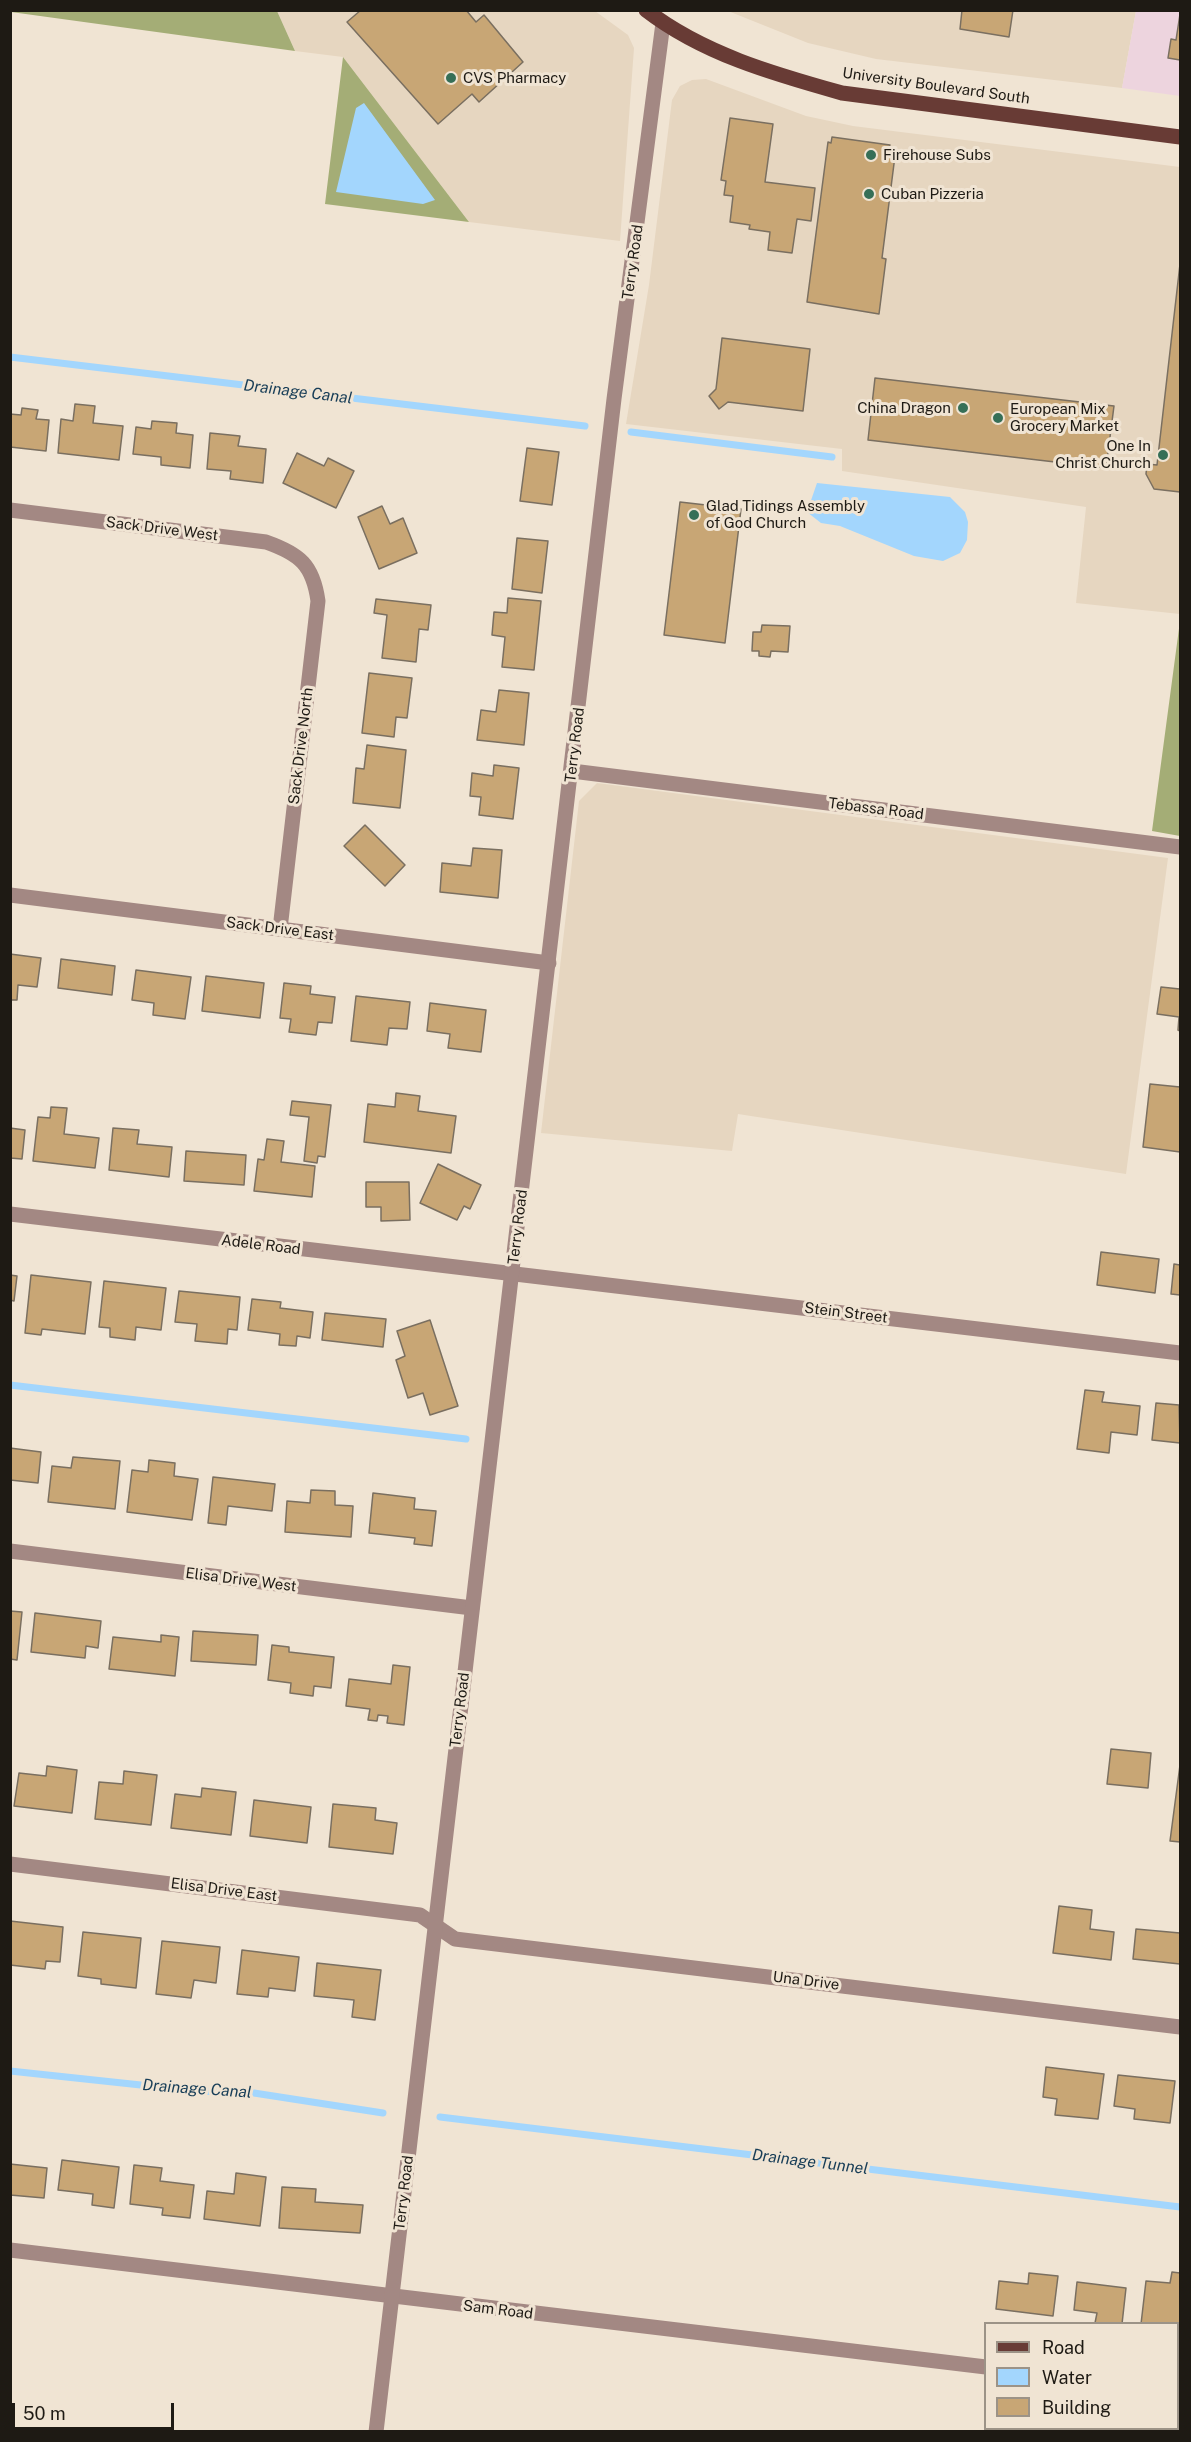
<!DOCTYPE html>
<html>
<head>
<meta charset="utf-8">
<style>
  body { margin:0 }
  #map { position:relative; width:1191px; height:2442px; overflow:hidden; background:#f0e4d3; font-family:"Public Sans",sans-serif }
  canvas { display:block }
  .frame { position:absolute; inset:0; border:12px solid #1e1a14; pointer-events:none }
  .legend { position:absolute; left:984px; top:2322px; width:195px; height:108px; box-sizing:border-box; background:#f0e4d3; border:2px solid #9c9387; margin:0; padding:8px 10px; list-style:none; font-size:18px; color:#1e1a14 }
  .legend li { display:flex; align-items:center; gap:12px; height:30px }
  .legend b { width:30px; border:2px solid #9c9387 }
  .scale { position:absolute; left:12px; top:2403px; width:162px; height:27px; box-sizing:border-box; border:3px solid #1e1a14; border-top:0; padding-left:8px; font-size:18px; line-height:21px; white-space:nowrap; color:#1e1a14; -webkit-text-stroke:4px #f0e4d3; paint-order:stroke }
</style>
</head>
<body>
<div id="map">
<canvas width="1191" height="2442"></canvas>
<div class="frame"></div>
<ul class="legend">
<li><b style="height:8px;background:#683b35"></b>Road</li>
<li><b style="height:16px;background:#a3d6fd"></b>Water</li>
<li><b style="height:16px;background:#c8a675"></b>Building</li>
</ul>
<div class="scale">50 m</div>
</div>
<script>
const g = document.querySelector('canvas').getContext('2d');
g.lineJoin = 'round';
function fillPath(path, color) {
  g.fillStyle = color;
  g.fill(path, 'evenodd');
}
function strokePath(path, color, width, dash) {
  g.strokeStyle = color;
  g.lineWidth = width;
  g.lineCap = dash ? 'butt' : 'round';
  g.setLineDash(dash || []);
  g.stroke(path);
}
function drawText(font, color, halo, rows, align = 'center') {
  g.font = font + ' "Public Sans",sans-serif';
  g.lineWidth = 6;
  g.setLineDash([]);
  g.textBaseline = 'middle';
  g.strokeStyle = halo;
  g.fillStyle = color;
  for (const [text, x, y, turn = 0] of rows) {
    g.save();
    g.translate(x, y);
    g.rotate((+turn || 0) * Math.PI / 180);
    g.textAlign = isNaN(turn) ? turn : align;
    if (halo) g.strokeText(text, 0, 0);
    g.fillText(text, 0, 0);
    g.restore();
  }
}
fillPath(new Path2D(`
  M277,11H595L628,35L634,48L620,241L469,222L343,57L295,51Z
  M728,11H1136L1122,88L876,59L808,43Z
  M706,79L806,116L853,126L1180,167V614L1076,603L1086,507L842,471V449L626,424L649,285L672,100L680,86L692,80Z
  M597,783L1168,858L1126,1174L738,1114L732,1151L541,1133L579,801Z`), '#e6d6c0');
fillPath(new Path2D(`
  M1136,11H1180V96L1122,88Z`), '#edd4de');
fillPath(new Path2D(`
  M11,10L277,11L295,51L11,12Z
  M343,57L469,222L325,204Z
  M1180,621V836L1152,831Z`), '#a4ad76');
fillPath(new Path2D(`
  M364,103L435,200L423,204L336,192L356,108Z
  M817,483L950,497L965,512L968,522L967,540L960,553L943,561L914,556L840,526L821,523L807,512Z`), '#a3d6fd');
strokePath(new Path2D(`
  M10,357L585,426
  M631,432L832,457
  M10,1385L466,1439
  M10,2071L197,2091L254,2093L383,2113
  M440,2117L1180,2207`), '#a3d6fd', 7);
const building = new Path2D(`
  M361,10H466L476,22L484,15L523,62L479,102L472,94L438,124L347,22Z
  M962,10H1013L1009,37L960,29Z
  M1180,14V60L1168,58L1171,39L1176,40Z
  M730,118L773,124L765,182L815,188L811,221L797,219L792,253L768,250L770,232L749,229L750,225L730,222L733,196L724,195L726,181L721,180Z
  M832,137L890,145L889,147L896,148L882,258L886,259L879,314L807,302L828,142L831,143Z
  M1180,264V492L1154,489L1146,474L1147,464L1157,465Z
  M722,338L810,349L803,411L728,402L719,409L709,396L716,389Z
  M875,378L1114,406L1106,468L868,440Z
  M75,404L95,406L93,423L123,426L119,460L58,453L61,419L73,421Z
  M22,408L38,410L36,419L49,420L46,451L10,447V414L21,415Z
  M152,421L177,423L176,433L193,435L190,468L161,465V457L133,454L136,427L151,429Z
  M210,433L240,436L238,446L266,449L263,483L230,479L231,471L207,469Z
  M527,448L559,452L552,505L520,501Z
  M297,453L324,466L328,458L354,471L336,508L283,483Z
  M680,502L741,509L725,643L664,635Z
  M382,506L390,524L403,518L417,553L379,569L358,517Z
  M517,538L548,541L542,593L512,589Z
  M508,598L541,601L534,670L502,667L505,637L492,635L494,612L507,613Z
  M376,599L431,605L428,630L419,629L416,662L382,658L387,615L374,613Z
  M762,625L790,626L788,652L771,651L770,657L759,656V651H752L753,632H761Z
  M369,673L412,678L407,718L396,717L394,737L362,733Z
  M499,690L529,693L524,745L477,740L481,710L496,712Z
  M367,745L406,750L400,808L353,803L356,768L364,769Z
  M494,765L519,768L513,819L479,815L481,797L470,796L472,773L493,776Z
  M365,825L405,865L385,886L344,846Z
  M473,848L502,850L498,898L440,892L442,863L471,866Z
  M10,954L41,958L37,987L18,985L17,1000H10Z
  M61,959L115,966L112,995L58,988Z
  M136,970L191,977L185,1019L153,1015L154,1003L132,1000Z
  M206,976L264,983L260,1018L202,1011Z
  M284,983L311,986L310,994L335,997L332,1023L318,1022L316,1035L289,1032L291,1019L280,1018Z
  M1161,987L1180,989V1031L1178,1030L1179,1017L1157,1014Z
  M356,996L410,1002L407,1029L389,1028L387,1045L351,1041Z
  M430,1003L486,1010L481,1052L448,1048L450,1034L427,1031Z
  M1150,1084L1180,1087V1152L1143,1147Z
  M396,1093L420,1096L418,1111L456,1116L451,1153L364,1142L368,1104L395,1107Z
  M292,1101L331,1105L325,1157L318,1156L317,1163L304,1161L309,1117L290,1115Z
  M51,1107L67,1108L64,1134L99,1138L95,1168L33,1161L38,1117L50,1118Z
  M10,1128L25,1130L22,1159L10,1158Z
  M113,1128L139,1130L137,1144L172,1147L169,1177L109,1170Z
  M267,1139L284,1141L281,1162L315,1166L312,1197L254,1191L258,1159L264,1160Z
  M186,1151L246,1155L244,1185L184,1181Z
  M438,1164L481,1185L470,1209L464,1206L457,1220L420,1203Z
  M366,1182H409L410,1220L381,1221V1207H366Z
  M1101,1252L1159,1259L1155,1293L1097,1285Z
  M1174,1264L1180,1265V1295L1171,1294Z
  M10,1275L17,1276L14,1301L10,1300Z
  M31,1275L91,1282L85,1334L42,1329L41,1335L25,1333Z
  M104,1281L166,1288L161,1330L136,1327L135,1340L110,1337V1328L99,1327Z
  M179,1291L240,1297L237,1330L228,1329L227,1344L195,1341L197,1324L175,1322Z
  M252,1299L281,1302L280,1308L313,1312L310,1338L297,1336L296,1346L279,1345L280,1334L248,1330Z
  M325,1313L386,1319L383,1347L322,1340Z
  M430,1320L458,1406L430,1415L423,1393L408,1398L396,1360L405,1356L397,1331Z
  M1085,1390L1104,1392L1102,1402L1140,1406L1137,1435L1111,1432L1109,1453L1077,1449Z
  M1156,1403L1179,1405L1180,1443L1152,1440Z
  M10,1448L41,1452L38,1483L10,1480Z
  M73,1457L120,1461L115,1509L48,1502L52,1466L71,1468Z
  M149,1460L175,1463L174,1476L198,1479L192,1520L127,1512L132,1470L148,1472Z
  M213,1477L275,1484L272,1511L228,1506L226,1525L208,1523Z
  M311,1490L335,1491V1505L353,1506L351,1537L285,1532L287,1501L310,1503Z
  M373,1493L415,1498L414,1509L436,1511L432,1546L414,1544L415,1538L369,1533Z
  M10,1611L22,1612L17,1660L10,1659Z
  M35,1613L101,1621L98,1648L86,1646L85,1658L31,1652Z
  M193,1631L258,1635L256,1665L191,1661Z
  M161,1635L179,1637L175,1676L109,1669L113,1637L161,1642Z
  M272,1645L289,1647V1652L334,1657L331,1688L314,1686L313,1696L290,1693L291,1683L268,1680Z
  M393,1665L410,1667L404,1725L387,1723L388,1716L378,1715L377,1721L368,1720L370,1709L346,1706L349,1679L391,1684Z
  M1111,1749L1151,1753L1148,1788L1107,1784Z
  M1180,1765V1842L1170,1841Z
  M47,1766L77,1770L72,1813L14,1806L19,1773L46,1776Z
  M124,1771L157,1775L151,1825L95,1819L99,1782L123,1784Z
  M202,1788L236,1792L231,1835L171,1828L175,1794L201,1797Z
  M254,1800L311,1807L307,1843L250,1836Z
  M333,1804L376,1808L375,1820L397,1823L393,1854L329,1847Z
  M1059,1906L1092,1910L1090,1929L1114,1932L1111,1960L1053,1953Z
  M10,1921L63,1927L60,1962L46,1961L45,1969L10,1965Z
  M1136,1929L1180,1933V1964L1133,1959Z
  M83,1932L141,1938L136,1988L101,1984V1979L78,1976Z
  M162,1941L220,1947L216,1983L194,1980L191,1998L156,1994Z
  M242,1950L299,1957L295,1991L269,1988L268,1997L237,1994Z
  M317,1963L381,1970L375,2020L352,2017L354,2000L314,1996Z
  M1046,2067L1104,2074L1098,2119L1055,2115L1057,2099L1043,2097Z
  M1118,2075L1175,2081L1170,2123L1134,2119L1135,2109L1114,2106Z
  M62,2160L119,2167L114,2208L92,2205L93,2194L58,2190Z
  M10,2164L47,2168L44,2198L10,2195Z
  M134,2165L162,2168L160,2181L194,2185L190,2218L162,2215L163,2208L130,2204Z
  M236,2173L266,2177L260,2226L204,2219L207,2191L234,2194Z
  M282,2187L316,2189L315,2202L363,2205L360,2233L279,2228Z
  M1172,2272L1180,2273V2330L1178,2329V2324H1141L1146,2281L1170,2283Z
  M1029,2273L1058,2276L1053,2316L996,2309L999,2281L1028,2284Z
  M1077,2282L1126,2288L1122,2324L1095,2323L1097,2313L1074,2310Z
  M1010,2428H1040V2432H1010Z`);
fillPath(building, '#c8a675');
strokePath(building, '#7a6f60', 1.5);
strokePath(new Path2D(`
  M10,510L266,542C300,554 313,565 318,601L280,929
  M572,771L1180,847
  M10,895L549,963
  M10,1214L1180,1353
  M10,1551L472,1608
  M10,1864L420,1915L455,1939L1180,2027
  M10,2250L986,2367
  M1178,2390H1180`), '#a38883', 15);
strokePath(new Path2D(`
  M376,2432L614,399L663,23`), '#a38883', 15);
strokePath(new Path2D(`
  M646,10C703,54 774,74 842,93L1180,137`), '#683b35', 15);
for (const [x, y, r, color] of [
  [451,78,6,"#366f57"],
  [871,155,6,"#366f57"],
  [869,194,6,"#366f57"],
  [963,408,6,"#366f57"],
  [998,418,6,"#366f57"],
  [1163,455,6,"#366f57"],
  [694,515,6,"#366f57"]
]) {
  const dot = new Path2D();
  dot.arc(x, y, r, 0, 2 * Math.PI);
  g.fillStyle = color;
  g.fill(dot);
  strokePath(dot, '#f0e4d3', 2);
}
drawText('15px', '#1e1a14', '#f0e4d3', [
  ["CVS Pharmacy",463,78],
  ["Firehouse Subs",883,155],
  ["Cuban Pizzeria",881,194],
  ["China Dragon",951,408,"right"],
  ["European Mix",1010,409],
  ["Grocery Market",1010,426],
  ["One In",1151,446,"right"],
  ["Christ Church",1151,463,"right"],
  ["Glad Tidings Assembly",706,506],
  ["of God Church",706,523]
], 'left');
drawText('15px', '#1e1a14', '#f0e4d3', [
  ["University Boulevard South",936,86,8],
  ["Terry Road",633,262,-82],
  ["Sack Drive West",162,529,7],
  ["Terry Road",575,745,-83],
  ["Sack Drive North",301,746,-83],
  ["Tebassa Road",876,809,7],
  ["Sack Drive East",280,929,7],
  ["Terry Road",518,1227,-83],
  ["Adele Road",261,1245,7],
  ["Stein Street",846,1313,7],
  ["Elisa Drive West",241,1580,7],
  ["Terry Road",460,1710,-83],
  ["Elisa Drive East",224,1890,7],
  ["Una Drive",806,1981,7],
  ["Terry Road",404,2193,-83],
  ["Sam Road",498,2310,7]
]);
drawText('italic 16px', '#173d57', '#f0e4d3', [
  ["Drainage Canal",298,392,7],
  ["Drainage Canal",197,2089,4],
  ["Drainage Tunnel",810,2162,7]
]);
</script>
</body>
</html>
